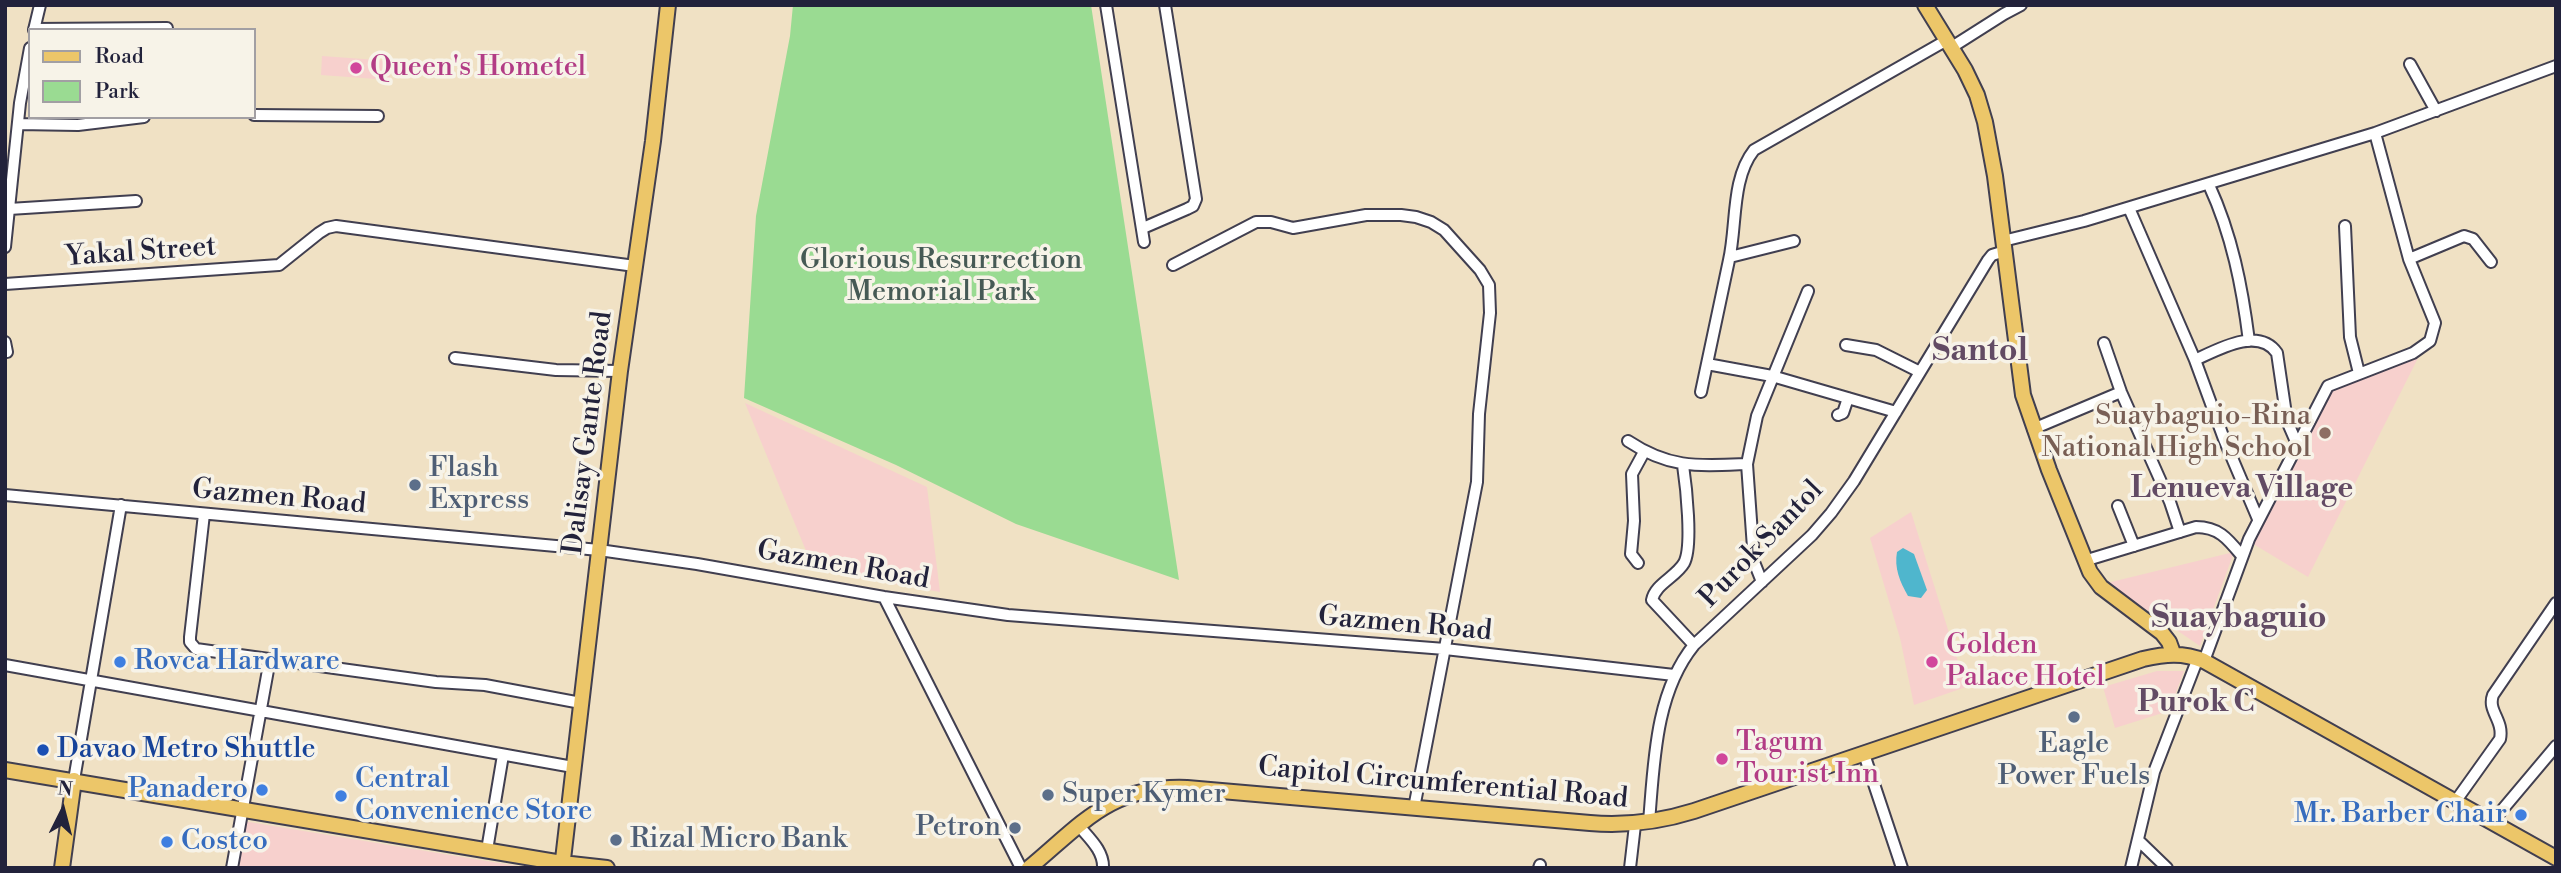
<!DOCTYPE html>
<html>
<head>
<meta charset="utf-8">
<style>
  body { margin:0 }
  #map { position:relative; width:2561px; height:873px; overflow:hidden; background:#f0e1c4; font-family:"Libre Bodoni",serif }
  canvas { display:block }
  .frame { position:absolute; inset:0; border:7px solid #22223b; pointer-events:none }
  .legend { position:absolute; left:28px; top:28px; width:228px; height:91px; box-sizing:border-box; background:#f7f3e8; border:2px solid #a29fa3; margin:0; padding:9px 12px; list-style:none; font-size:21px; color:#22223b }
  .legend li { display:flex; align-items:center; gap:14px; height:35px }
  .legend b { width:35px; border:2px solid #a29fa3 }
  .north { position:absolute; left:28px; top:775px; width:70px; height:70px; -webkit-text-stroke:5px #f7f3e8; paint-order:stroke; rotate:6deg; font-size:19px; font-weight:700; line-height:28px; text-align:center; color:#22223b }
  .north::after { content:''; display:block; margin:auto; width:24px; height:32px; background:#22223b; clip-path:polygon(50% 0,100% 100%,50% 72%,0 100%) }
</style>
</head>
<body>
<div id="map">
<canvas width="2561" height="873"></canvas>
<div class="frame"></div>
<ul class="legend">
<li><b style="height:9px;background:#ecc669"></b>Road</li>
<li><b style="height:19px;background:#9adb92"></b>Park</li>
</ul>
<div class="north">N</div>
</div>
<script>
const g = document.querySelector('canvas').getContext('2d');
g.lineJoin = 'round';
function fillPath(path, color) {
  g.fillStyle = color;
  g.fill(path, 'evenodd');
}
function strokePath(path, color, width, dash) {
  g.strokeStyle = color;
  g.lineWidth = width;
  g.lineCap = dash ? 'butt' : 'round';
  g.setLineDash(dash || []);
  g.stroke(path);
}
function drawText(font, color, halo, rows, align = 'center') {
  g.font = font + ' "Libre Bodoni",serif';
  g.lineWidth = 7;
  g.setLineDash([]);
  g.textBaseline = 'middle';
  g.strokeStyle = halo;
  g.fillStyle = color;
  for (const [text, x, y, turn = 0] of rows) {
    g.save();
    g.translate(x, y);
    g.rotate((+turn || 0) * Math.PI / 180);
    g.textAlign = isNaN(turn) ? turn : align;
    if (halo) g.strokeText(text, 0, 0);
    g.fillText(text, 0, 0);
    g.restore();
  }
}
fillPath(new Path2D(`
  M322,56L391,61L390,80L321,75Z
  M2419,356L2308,577L2250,542L2326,390L2343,381Z
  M745,403L927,487L940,592L814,570Z
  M1911,512L1966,687L1914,705L1900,638L1870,538Z
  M2234,552L2200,646L2107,583Z
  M2157,671H2184L2169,711L2115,728L2103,687Z
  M243,821L529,868H235Z`), '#f7d0cd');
fillPath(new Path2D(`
  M793,5H1091L1179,580L1016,524L896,465L744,398L756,216L790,36Z`), '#9adb92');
fillPath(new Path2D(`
  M1903,548L1914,554L1927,590L1921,598L1908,596C1900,582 1894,568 1897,552Z`), '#4fb6cd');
const minor = new Path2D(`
  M1106,5L1144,242
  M34,29L167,28
  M34,30L40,5
  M1952,47L2004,14L2021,5
  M2410,64L2436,111
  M254,115L378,116
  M18,124L78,125L144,117
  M2209,185C2232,235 2242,286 2249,341
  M2129,208L2195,360C2217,350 2258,326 2277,353L2287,421L2297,444
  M9,209L136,201
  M2345,226L2350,337L2359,373
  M1143,228L1187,209L1193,206L1196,199L1165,5
  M2003,241L2084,221L2375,133L2556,66
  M5,247L20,103L30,48
  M1730,257L1794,241
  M2409,259L2464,236L2473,239L2491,262
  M1173,265L1256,222H1271L1293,228L1366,215H1401L1416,217L1431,222L1444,230L1480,270L1489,285L1490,313L1479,414L1477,482L1414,808
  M5,284L279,265L319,233L327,228L336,226L635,266
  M5,342L7,352
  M2104,343L2121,392L2170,502L2180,532
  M1846,345L1876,350L1920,372
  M455,358L556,370L620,371
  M2195,360L2224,439L2258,519
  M1707,364L1772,376L1896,412
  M1701,392C1710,348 1720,304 1729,260C1737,225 1731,179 1754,150L1947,40
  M1838,415L1843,413L1848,398
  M2033,429L2121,392
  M1628,441C1670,469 1699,466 1747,464
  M1683,465C1686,485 1693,547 1684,563C1676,577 1655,584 1652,600L1694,645
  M5,495L599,550L697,564L884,597L1008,615L1445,649L1674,675
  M2118,506L2134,546
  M204,514L190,637V642L196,649L436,682L485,685L581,703
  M2084,561L2196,527C2219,527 2228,539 2242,556
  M1638,563L1631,554L1634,521L1632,474L1644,452
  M1762,582L1754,562L1747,464L1757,416L1808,291
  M884,597L1021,868
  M2204,661L2249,539L2328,386L2413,353L2430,341L2435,323L2409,259L2375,133
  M5,665L573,767
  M1864,754L1902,868
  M74,780L121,505
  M2455,802L2500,739C2504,720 2487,711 2493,695L2556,603
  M1649,822C1654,763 1655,693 1694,645L1812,535L1831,513L1854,481L1988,260L1992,255L2005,251
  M2492,822L2556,746
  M1079,826C1089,838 1104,851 1103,868
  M2138,840L2167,868
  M487,850L503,755
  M232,868L270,659
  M1539,868L1540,865
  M1630,868L1635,825
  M2131,868L2154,772L2198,658`);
const major = new Path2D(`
  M1925,5L1965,70L1977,95L1985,122L1995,176L2023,395L2049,470L2090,572L2101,587L2162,633L2169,642L2173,653
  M5,770L562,863L607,868
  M62,868L74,780
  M562,868L620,371L653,141L668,5
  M1029,868C1083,823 1111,785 1187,788L1590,823C1626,826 1659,822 1694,811L2143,659C2165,654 2183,652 2204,661L2556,858`);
strokePath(minor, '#413f50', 14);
strokePath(major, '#413f50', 18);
strokePath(minor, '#fff', 10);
strokePath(major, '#ecc669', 14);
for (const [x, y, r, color] of [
  [356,68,7,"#d1479c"],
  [2325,433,7,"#8d6e63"],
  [415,485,7,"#5c6f8a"],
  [120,662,7,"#3f7fe0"],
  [1932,662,7,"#d1479c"],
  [2074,717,7,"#5c6f8a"],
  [43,750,7,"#1a4fb4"],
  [1722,759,7,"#d1479c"],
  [262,790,7,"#3f7fe0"],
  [1048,795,7,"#5c6f8a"],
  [341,796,7,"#3f7fe0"],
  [2521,815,7,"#3f7fe0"],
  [1015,828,7,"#5c6f8a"],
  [616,840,7,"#5c6f8a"],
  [167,842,7,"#3f7fe0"]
]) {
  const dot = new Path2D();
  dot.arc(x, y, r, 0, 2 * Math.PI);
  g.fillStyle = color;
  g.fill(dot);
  strokePath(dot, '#f7f3e8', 2.5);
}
drawText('28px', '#b23c85', '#f7f3e8', [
  ["Queen's Hometel",370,68],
  ["Golden",1946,646],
  ["Palace Hotel",1946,678],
  ["Tagum",1736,743],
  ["Tourist Inn",1736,775]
], 'left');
drawText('28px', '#22223b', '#f7f3e8', [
  ["Yakal Street",141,253,-4],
  ["Dalisay Gante Road",589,433,-83],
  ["Gazmen Road",279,498,5],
  ["Purok Santol",1762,545,-46],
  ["Gazmen Road",843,566,10],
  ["Gazmen Road",1405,625,5],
  ["Capitol Circumferential Road",1443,784,5]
]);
drawText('28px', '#465a55', '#f7f3e8', [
  ["Glorious Resurrection",941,261],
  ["Memorial Park",941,293]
]);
drawText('28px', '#785e54', '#f7f3e8', [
  ["Suaybaguio-Rina",2311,417],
  ["National High School",2311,449]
], 'right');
drawText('28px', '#4e5e75', '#f7f3e8', [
  ["Flash",429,469],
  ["Express",429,501],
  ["Eagle",2074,745,"center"],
  ["Power Fuels",2074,777,"center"],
  ["Super Kymer",1062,795],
  ["Petron",1001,828,"right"],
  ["Rizal Micro Bank",630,840]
], 'left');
drawText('28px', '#366cbe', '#f7f3e8', [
  ["Rovca Hardware",134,662],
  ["Central",355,780],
  ["Convenience Store",355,812],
  ["Panadero",248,790,"right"],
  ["Mr. Barber Chair",2507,815,"right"],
  ["Costco",181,842]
], 'left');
drawText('28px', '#164399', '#f7f3e8', [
  ["Davao Metro Shuttle",57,750]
], 'left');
drawText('bold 30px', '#624b64', '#f7f3e8', [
  ["Lenueva Village",2242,490],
  ["Purok C",2196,704]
]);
drawText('bold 32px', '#624b64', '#f7f3e8', [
  ["Santol",1980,352],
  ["Suaybaguio",2239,619]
]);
</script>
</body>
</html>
